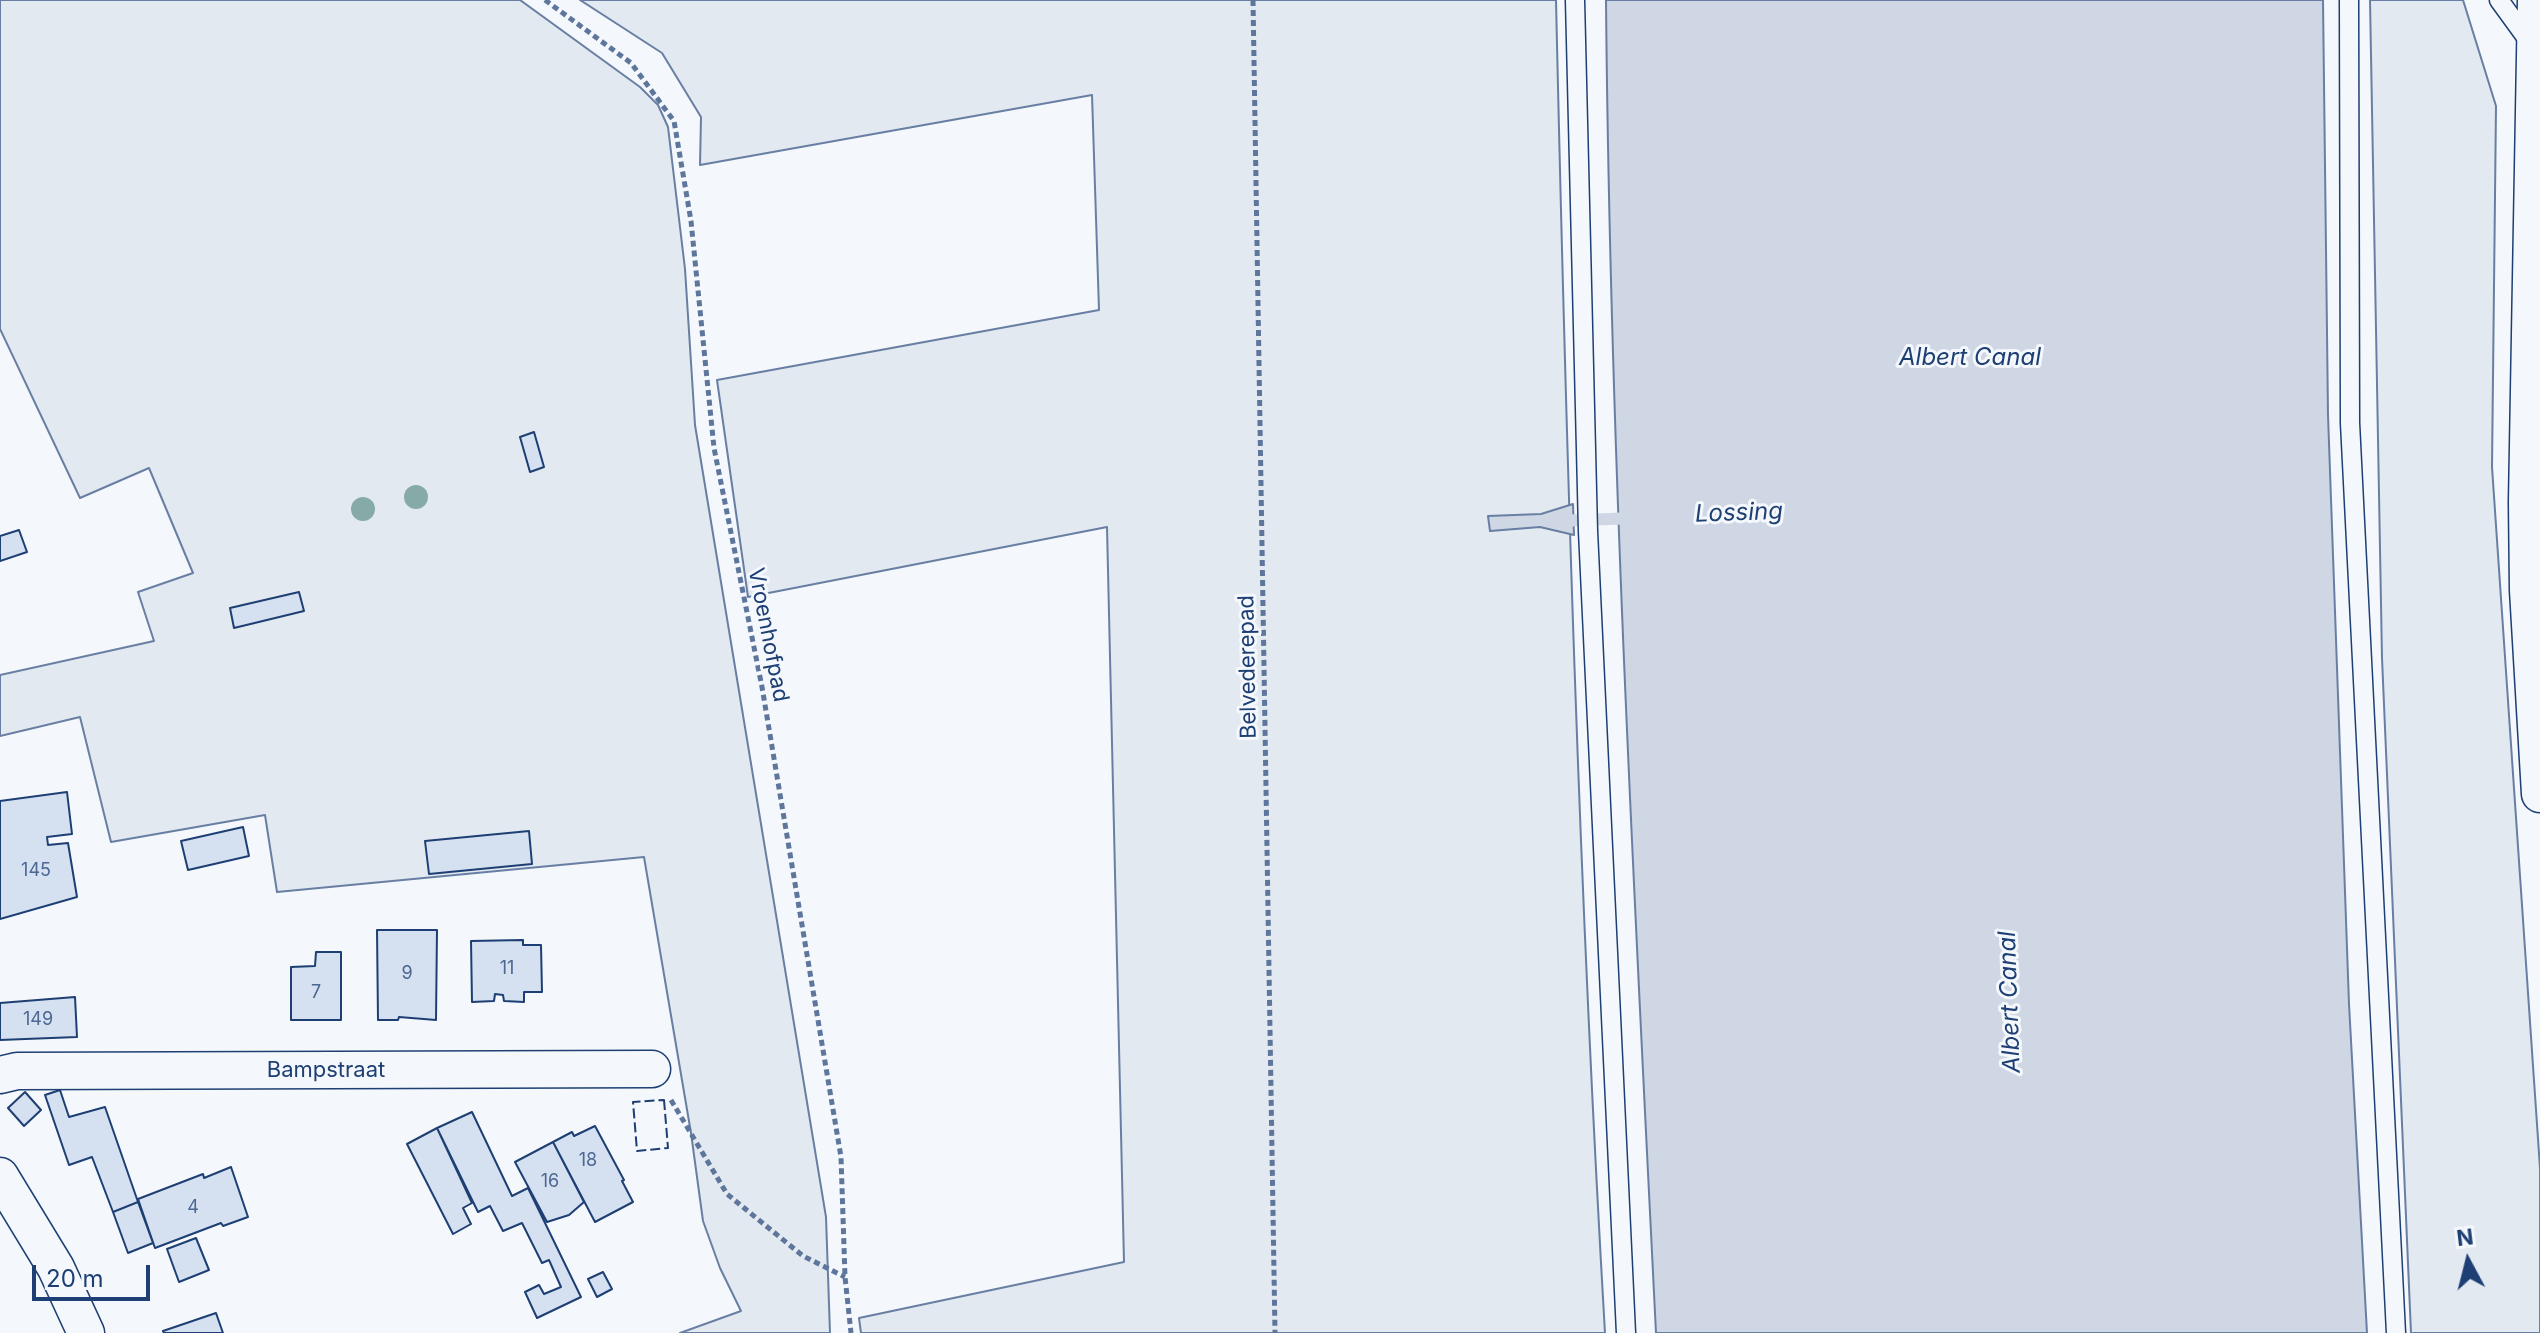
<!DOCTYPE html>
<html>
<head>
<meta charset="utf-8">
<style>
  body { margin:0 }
  #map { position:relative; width:2540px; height:1333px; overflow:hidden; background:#f4f7fb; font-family:Inter,sans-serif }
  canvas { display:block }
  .north { position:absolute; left:2428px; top:1221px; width:80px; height:80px; -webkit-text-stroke:6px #f4f7fb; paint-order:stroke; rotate:353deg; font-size:22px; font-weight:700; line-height:32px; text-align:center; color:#1d3f73 }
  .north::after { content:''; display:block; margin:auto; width:28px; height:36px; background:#1d3f73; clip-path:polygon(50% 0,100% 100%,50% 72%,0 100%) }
  .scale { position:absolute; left:32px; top:1265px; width:118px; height:36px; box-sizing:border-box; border:4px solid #1d3f73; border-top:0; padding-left:10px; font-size:24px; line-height:28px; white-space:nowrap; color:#1d3f73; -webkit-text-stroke:6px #f4f7fb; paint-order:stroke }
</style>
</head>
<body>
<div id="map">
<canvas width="2540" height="1333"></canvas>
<div class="north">N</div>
<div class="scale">20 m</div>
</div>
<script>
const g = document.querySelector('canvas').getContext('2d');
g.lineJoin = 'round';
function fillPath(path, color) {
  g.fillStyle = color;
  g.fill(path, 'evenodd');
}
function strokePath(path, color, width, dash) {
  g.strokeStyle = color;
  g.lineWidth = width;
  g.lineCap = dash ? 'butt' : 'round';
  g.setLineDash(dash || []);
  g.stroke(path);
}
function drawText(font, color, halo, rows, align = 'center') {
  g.font = font + ' Inter,sans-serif';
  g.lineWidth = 6;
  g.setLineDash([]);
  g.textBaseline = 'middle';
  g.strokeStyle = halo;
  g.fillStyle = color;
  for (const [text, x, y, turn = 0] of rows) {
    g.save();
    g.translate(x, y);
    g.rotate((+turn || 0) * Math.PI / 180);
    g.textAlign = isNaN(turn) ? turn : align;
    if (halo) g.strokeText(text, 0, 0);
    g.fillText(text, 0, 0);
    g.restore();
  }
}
const green = new Path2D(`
  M0,0H520L640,87L658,105L668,127L685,269L695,425L826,1217L830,1333H680L741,1311L720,1268L703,1221L691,1133L644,857L277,892L265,815L111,842L80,717L0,736V675L154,641L138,592L193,573L149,468L80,498L0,329Z
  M580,0H1556C1566,445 1579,889 1605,1333H861L859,1318L1124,1262L1107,527L748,597L717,380L1099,310L1092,95L700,165L701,117L662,53Z
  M2370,0H2463L2496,106L2492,467L2540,1168V1333H2411L2382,658Z`);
fillPath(green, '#e3e9f0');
strokePath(green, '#687fa3', 2);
const water = new Path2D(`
  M1606,0H2323L2328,415L2349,1004L2367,1333H1656C1634,889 1610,445 1606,0Z
  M1573,504L1574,535L1540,527L1490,531L1488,516L1541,514Z`);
fillPath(water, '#cfd7e4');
strokePath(water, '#687fa3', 2);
strokePath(new Path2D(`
  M1557,521L1635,518`), '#cfd7e4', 12);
const building = new Path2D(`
  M534,432L544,467L530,472L520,437Z
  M19,530L27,552L0,561V536Z
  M299,592L304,611L234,628L230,608Z
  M67,792L72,834L47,837L48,845L68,843L77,897L0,919V801Z
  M243,827L249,856L188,870L181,841Z
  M529,831L532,864L429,874L425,841Z
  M377,930H437L436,1020L399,1017L398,1020H378Z
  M523,940V945H541L542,992H524V1002L504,1001L503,995L495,994L494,1001L472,1002L471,941Z
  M316,952H341V1020H291V967L315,966Z
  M75,997L77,1037L0,1040V1003Z
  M60,1090L69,1117L105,1107L138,1202L113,1212L92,1157L69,1165L45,1095Z
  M25,1092L41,1110L24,1126L8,1108Z
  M472,1112L512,1196L528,1188L581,1297L537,1318L525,1292L539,1285L544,1294L561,1287L549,1260L542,1263L522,1223L503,1231L490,1206L478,1212L437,1128Z
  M595,1126L624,1180L622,1181L633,1202L595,1222L553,1142L572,1132L574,1136Z
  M437,1128L472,1203L463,1208L471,1224L453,1234L407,1144Z
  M553,1142L584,1202L569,1215L547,1222L515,1162Z
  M231,1167L248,1217L223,1226L221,1223L155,1248L138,1199L203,1174L204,1178Z
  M138,1202L153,1243L128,1253L113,1212Z
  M196,1238L209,1270L179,1282L167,1249Z
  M603,1272L612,1289L597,1297L588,1279Z
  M216,1313L223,1333H164L163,1331Z`);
fillPath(building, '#d5e0f0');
strokePath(building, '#1d3f73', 2);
const lane = new Path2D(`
  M1575,0L1588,531L1626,1333
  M2349,0L2350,423L2396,1333
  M2499,0L2531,44`);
const street = new Path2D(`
  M2536,0L2527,502L2528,590L2540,794
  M0,1075L17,1071L652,1069
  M0,1176L56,1268L86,1333`);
strokePath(lane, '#1d3f73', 21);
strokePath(street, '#1d3f73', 39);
strokePath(new Path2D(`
  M545,0L631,63L674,121L691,221L714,448L762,687L841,1157L845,1277L851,1333
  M1253,0L1275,1333
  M671,1100L727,1194L803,1256L845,1277`), '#5e769c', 5, [6, 4]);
strokePath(lane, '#f4f7fb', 18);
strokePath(street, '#f4f7fb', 36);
strokePath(new Path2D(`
  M664,1100L668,1148L637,1151L633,1102Z`), '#1d3f73', 2, [10, 4]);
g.fillStyle = '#86aba6';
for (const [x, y] of [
  [416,497],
  [363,509]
]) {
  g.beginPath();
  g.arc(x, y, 12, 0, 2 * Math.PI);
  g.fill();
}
drawText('18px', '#4b6792', null, [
  ["145",36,871],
  ["11",507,969],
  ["9",407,974],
  ["7",316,993],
  ["149",38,1020],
  ["18",588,1161],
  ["16",550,1182],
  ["4",193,1208]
]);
drawText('22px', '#1d3f73', '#f4f7fb', [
  ["Vroenhofpad",768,635,79],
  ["Belvederepad",1248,667,-91],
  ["Bampstraat",326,1070]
]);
drawText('italic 24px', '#1d3f73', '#f4f7fb', [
  ["Albert Canal",1970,358],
  ["Lossing",1739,513,-2],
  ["Albert Canal",2010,1002,-92]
]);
</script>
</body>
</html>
